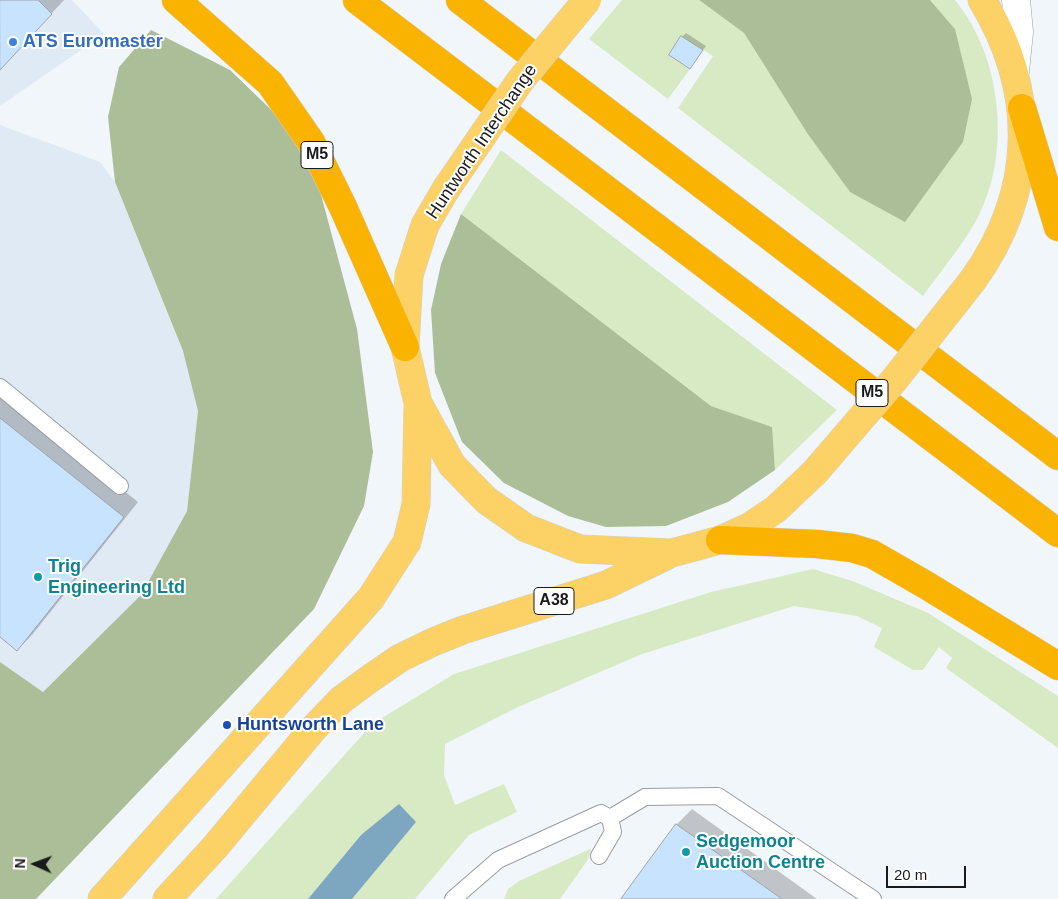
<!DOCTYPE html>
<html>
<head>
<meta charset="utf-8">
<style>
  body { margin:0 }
  #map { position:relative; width:1058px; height:899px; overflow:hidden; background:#f1f6fb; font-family:Helvetica,sans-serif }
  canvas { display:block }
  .north { position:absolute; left:10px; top:839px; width:50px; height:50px; -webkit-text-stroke:4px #fff; paint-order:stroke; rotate:272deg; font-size:14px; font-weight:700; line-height:20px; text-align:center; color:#191a1c }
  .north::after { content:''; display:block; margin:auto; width:18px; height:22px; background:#191a1c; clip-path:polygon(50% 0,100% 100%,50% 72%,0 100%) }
  .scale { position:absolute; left:886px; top:866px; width:80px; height:22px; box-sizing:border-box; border:2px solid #191a1c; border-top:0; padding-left:6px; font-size:15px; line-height:18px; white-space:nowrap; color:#191a1c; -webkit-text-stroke:4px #fff; paint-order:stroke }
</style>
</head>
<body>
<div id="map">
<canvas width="1058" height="899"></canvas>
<div class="north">N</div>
<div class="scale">20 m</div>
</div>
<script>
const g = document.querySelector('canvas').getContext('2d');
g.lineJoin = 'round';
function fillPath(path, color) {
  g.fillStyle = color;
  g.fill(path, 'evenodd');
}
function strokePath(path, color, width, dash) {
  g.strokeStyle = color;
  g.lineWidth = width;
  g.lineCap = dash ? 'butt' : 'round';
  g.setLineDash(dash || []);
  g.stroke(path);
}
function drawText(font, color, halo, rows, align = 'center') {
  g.font = font + ' Helvetica,sans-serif';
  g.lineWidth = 4;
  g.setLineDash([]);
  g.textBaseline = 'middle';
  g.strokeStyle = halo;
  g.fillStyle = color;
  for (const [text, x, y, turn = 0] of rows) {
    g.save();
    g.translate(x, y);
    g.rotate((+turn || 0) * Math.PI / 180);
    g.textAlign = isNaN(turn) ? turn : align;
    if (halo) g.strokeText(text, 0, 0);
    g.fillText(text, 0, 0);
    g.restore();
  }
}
fillPath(new Path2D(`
  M0,0H72L104,34L0,106Z
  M0,125L100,162L115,182L183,351L198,411L187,511L141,595L43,692L0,662Z`), '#dfeaf5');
fillPath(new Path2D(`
  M622,0H699L744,33L807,133L850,192L955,29L930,0H955C1002,57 1012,153 977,219C962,246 941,271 923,296L678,108L713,56L681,36L669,55L690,69L668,99L589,39Z
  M501,150L837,410L775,470L771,427L711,406L461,214Z
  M813,569L855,582L928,613L1058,696V748L946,668L952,658L939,647L923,670H913L874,647L882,628L857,616L794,606L642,654L516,708L445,744L444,775L455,805L504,784L517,812L469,835L415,899H352L415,822L361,835L308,899H216L372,724L454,674L711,592Z
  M590,849L591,851L587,861L560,899H504L508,889L519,881Z`), '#d8eac4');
fillPath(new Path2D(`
  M699,0H930L955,29L972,99L963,142L905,222L850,192L807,133L744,33Z
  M151,30L230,70L293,131L320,191L357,329L373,452L364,506L314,609L36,899H0V662L43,692L141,595L187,511L198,411L183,351L115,182L108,117L119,67Z
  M461,214L711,406L772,427L775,470L728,502L666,526L606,527L568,516L504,483L462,442L435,373L431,310L441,264Z`), '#acbe97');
fillPath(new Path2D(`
  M399,804L416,822L352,899H308L361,835Z`), '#7da6c0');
fillPath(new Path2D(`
  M0,0H64L0,69Z
  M686,33L706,46L690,68L682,37Z
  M0,391L138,502L32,635L17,650L0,636Z
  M692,809L817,899H623L677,824Z`), '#0003');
const building = new Path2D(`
  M0,0H38L52,14L0,70Z
  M681,36L703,50L690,69L669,55Z
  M0,418L124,517L17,651L0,637Z
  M676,824L782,899H621Z`);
fillPath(building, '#c8e3fe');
strokePath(building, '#a0a4a9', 1);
const service = new Path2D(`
  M0,387L120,486
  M610,818L645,797L718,796L873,899
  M453,899L498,860L601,813L610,818L613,832L599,856`);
const minor = new Path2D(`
  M1015,71L1019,32L1016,0`);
const primary = new Path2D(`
  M446,189L425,225L409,275L405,347L418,403L452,465L486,500L526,528L580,549L672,553L720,540L749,527L776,509L815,472
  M973,280C1036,192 1038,92 982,0
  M102,899L371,598L407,542L416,504L418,405
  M167,899L215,847L313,729L341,700L368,680L400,658L433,642L463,630L606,585L668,555`);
const motorway = new Path2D(`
  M176,0L270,83L311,142L343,207L405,347
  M357,0L1058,533
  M460,0L1058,456
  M1022,108L1058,227
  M720,540L817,544L852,548L872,554L926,585L1058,666`);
strokePath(service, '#999da2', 18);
strokePath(minor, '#999da2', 29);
strokePath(primary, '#d1d1d2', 29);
strokePath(motorway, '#d1d1d2', 29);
strokePath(service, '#fff', 16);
strokePath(minor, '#fff', 28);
strokePath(primary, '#fcd166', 28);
strokePath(motorway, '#fab300', 28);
const primaryBridge = new Path2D(`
  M446,189L520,81L587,0
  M815,472L895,379L973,280`);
strokePath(primaryBridge, '#d1d1d2', 29, []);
strokePath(primaryBridge, '#fcd166', 28);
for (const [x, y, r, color] of [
  [13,42,5,"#3f7fe0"],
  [38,577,5,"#0f9aa8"],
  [227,725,5,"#1a4fb4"],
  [686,852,5,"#0f9aa8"]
]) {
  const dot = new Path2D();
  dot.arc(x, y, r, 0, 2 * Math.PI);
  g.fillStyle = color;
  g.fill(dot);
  strokePath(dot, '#fff', 2);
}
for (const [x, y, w] of [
  [317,155,32],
  [872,393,32],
  [554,601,40]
]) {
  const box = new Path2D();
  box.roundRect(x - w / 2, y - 13.5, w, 27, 4);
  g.fillStyle = '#fff';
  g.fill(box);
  strokePath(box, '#191a1c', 1);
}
drawText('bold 16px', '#191a1c', null, [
  ["M5",317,155],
  ["M5",872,393],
  ["A38",554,601]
]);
drawText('bold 18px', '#366cbe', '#fff', [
  ["ATS Euromaster",23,42]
], 'left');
drawText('18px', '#191a1c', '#fff', [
  ["Huntworth Interchange",482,142,-56]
]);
drawText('bold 18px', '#0d838f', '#fff', [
  ["Trig",48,567],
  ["Engineering Ltd",48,588],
  ["Sedgemoor",696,842],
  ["Auction Centre",696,863]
], 'left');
drawText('bold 18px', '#164399', '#fff', [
  ["Huntsworth Lane",237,725]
], 'left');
</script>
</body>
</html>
